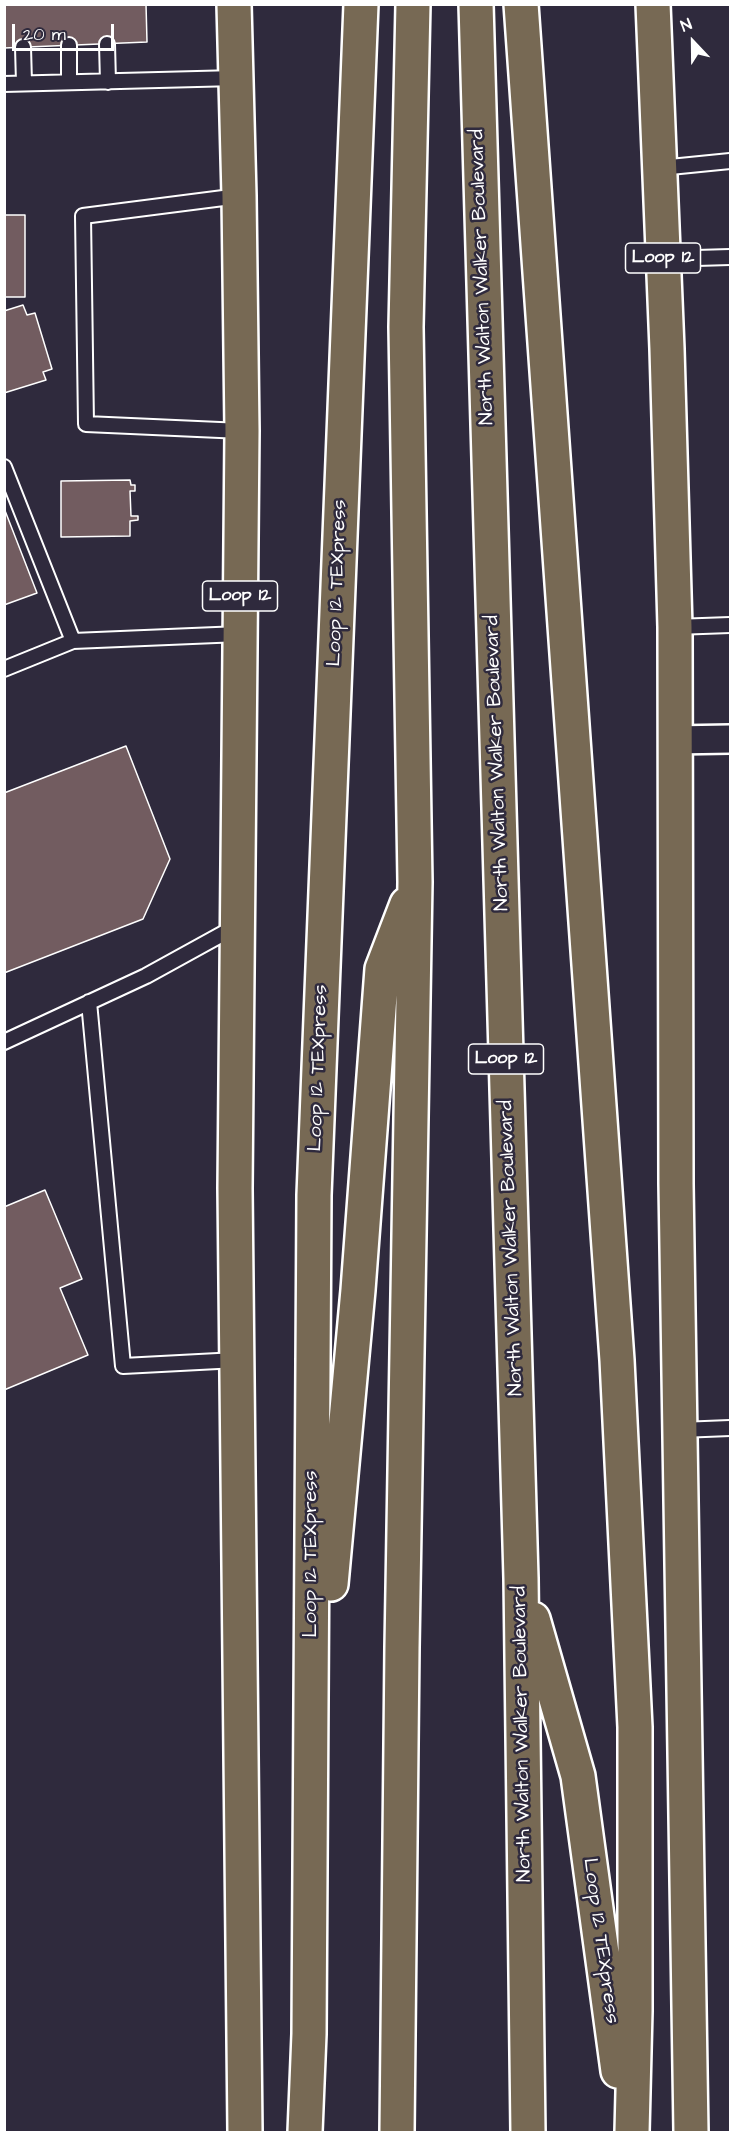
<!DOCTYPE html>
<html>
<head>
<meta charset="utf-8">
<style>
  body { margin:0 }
  #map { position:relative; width:735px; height:2137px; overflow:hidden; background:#2f2a3d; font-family:"Architects Daughter",sans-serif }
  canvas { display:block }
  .frame { position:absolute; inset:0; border:6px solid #fff; pointer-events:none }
  .north { position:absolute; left:663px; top:12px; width:60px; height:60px; -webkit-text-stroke:4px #2f2a3d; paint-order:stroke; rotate:338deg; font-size:16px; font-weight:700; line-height:24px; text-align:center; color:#fff }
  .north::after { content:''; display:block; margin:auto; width:21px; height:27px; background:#fff; clip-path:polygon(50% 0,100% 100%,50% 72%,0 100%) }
  .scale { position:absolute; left:12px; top:24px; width:102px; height:27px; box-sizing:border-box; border:3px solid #fff; border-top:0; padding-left:8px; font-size:18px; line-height:21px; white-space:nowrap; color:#fff; -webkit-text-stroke:4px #2f2a3d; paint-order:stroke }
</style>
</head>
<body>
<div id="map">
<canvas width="735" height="2137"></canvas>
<div class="frame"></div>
<div class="north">N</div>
<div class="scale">20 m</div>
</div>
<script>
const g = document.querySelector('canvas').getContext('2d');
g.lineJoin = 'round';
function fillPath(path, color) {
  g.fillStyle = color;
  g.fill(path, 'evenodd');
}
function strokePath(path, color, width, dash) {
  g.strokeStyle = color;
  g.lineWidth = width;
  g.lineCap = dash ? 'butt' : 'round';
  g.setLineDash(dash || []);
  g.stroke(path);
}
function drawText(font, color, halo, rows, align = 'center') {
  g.font = font + ' "Architects Daughter",sans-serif';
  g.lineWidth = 5;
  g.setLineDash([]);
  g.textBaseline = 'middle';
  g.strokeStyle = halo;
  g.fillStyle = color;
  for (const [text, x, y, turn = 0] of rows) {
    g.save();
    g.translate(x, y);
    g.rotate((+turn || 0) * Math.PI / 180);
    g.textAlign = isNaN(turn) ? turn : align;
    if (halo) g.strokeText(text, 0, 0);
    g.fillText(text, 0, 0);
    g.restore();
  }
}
const building = new Path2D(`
  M4,4H146L147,42L4,48Z
  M4,215H25V297H4Z
  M23,305L27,315L35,313L52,369L43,372L46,380L4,393V311Z
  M130,480L131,485H135V491H130L131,516H138V520L130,521V536L61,537V481Z
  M4,508L37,593L4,605Z
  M126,746L170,859L143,919L4,973V793Z
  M45,1190L82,1279L60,1288L88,1355L4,1390V1207Z`);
fillPath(building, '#725c60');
strokePath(building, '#fff', 1.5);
const service = new Path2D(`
  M107,44L108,82
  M69,45V82
  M23,47L24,83
  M4,84L236,78
  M660,168L730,161
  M239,196L83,216L86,424L242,431
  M663,259L730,257
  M4,467L73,641L240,634
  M675,627L730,625
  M4,669L73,641
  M89,1002L123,1366L237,1360
  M4,1042L146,976L235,927
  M680,1430L730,1428`);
const minor = new Path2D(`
  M674,740L730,739`);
const primary = new Path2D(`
  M234,4L239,196L242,431L235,1188L245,2132
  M653,4L667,349L675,627L676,1184L691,2132`);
const motorway = new Path2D(`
  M476,4L521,1578L528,2132
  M521,4L617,1360L635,1727V2011L632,2132
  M331,1584L358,1290L382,969L407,904
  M533,1619L578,1776L618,2071
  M305,2132L309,2034L314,1195L361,4
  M397,2132L402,1647L415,882L406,327L413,4`);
strokePath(service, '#fff', 18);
strokePath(minor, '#fff', 32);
strokePath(primary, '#fff', 38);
strokePath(motorway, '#fff', 38);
strokePath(service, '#2f2a3d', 14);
strokePath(minor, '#2f2a3d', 27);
strokePath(primary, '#776954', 33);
strokePath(motorway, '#776954', 33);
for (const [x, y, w] of [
  [663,258,75],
  [240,596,75],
  [506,1059,75]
]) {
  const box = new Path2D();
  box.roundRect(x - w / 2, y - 15, w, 30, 4.5);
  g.fillStyle = '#2f2a3d';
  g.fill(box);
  strokePath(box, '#fff', 1.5);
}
drawText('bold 18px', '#fff', null, [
  ["Loop 12",663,258],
  ["Loop 12",240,596],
  ["Loop 12",506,1059]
]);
drawText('20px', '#fff', '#2f2a3d', [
  ["North Walton Walker Boulevard",483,277,-92],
  ["Loop 12 TEXpress",338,583,-88],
  ["North Walton Walker Boulevard",498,763,-92],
  ["Loop 12 TEXpress",319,1068,-88],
  ["North Walton Walker Boulevard",512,1248,-92],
  ["Loop 12 TEXpress",312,1554,-90],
  ["North Walton Walker Boulevard",523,1734,-91],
  ["Loop 12 TEXpress",600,1941,82]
]);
</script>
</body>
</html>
